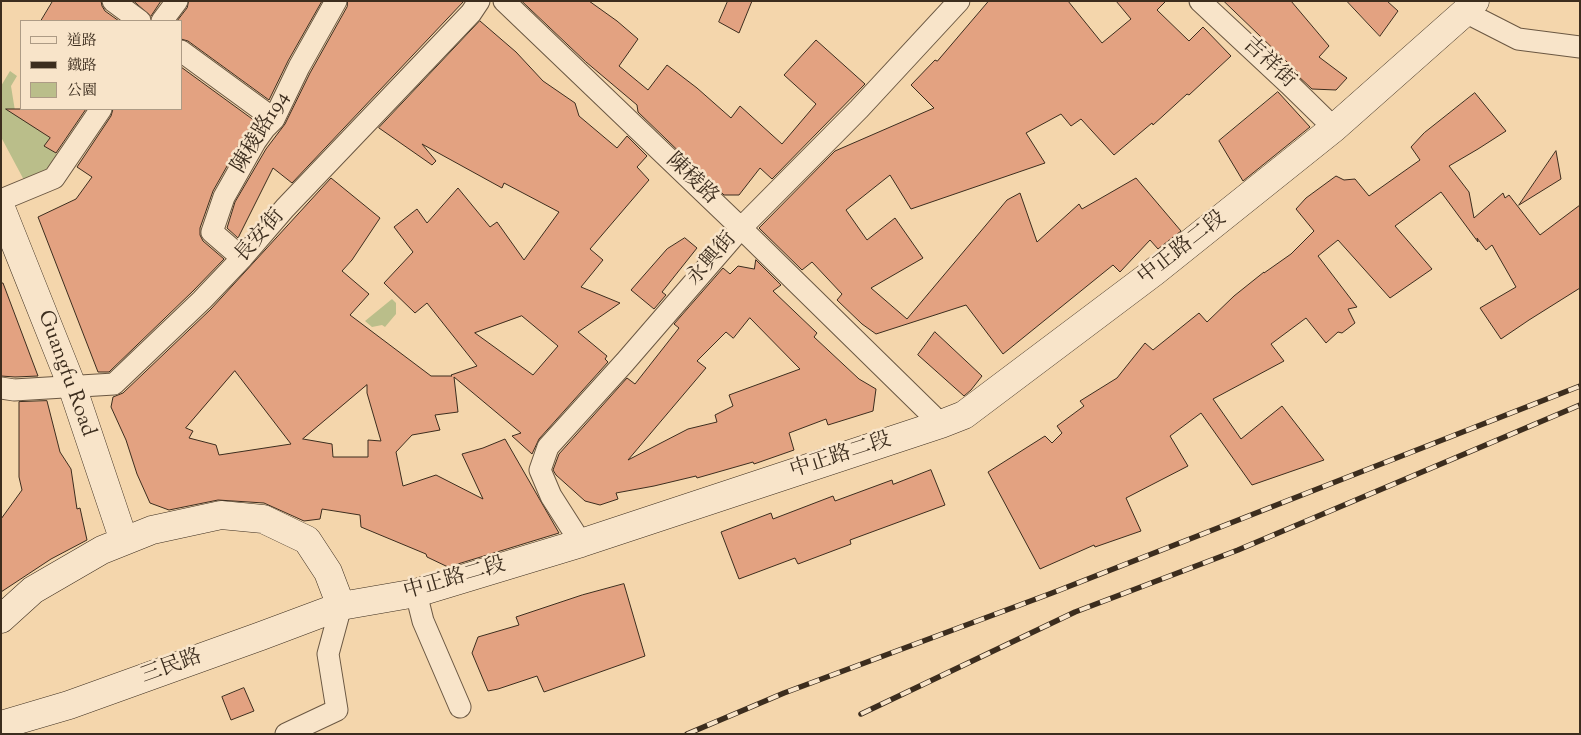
<!DOCTYPE html>
<html>
<head>
<meta charset="utf-8">
<style>
  body { margin:0 }
  #map { position:relative; width:1581px; height:735px; overflow:hidden; background:#f4d6ac; font-family:"Sorts Mill Goudy","Noto Serif TC",serif }
  canvas { display:block }
  .frame { position:absolute; inset:0; border:2px solid #3c2d1e; pointer-events:none }
  .legend { position:absolute; left:20px; top:20px; width:162px; height:90px; box-sizing:border-box; background:#f8e4c9; border:1px solid #ad9b85; margin:0; padding:6px 9px; list-style:none; font-size:15px; color:#3c2d1e }
  .legend li { display:flex; align-items:center; gap:10px; height:25px }
  .legend b { width:25px; border:1px solid #ad9b85 }
</style>
</head>
<body>
<div id="map">
<canvas width="1581" height="735"></canvas>
<div class="frame"></div>
<ul class="legend">
<li><b style="height:6px;background:#f8e4c9"></b>道路</li>
<li><b style="height:6px;background:#3c2d1e"></b>鐵路</li>
<li><b style="height:14px;background:#babe8a"></b>公園</li>
</ul>
</div>
<script>
const g = document.querySelector('canvas').getContext('2d');
g.lineJoin = 'round';
function fillPath(path, color) {
  g.fillStyle = color;
  g.fill(path, 'evenodd');
}
function strokePath(path, color, width, dash) {
  g.strokeStyle = color;
  g.lineWidth = width;
  g.lineCap = dash ? 'butt' : 'round';
  g.setLineDash(dash || []);
  g.stroke(path);
}
function drawText(font, color, halo, rows, align = 'center') {
  g.font = font + ' "Sorts Mill Goudy","Noto Serif TC",serif';
  g.lineWidth = 5;
  g.setLineDash([]);
  g.textBaseline = 'middle';
  g.strokeStyle = halo;
  g.fillStyle = color;
  for (const [text, x, y, turn = 0] of rows) {
    g.save();
    g.translate(x, y);
    g.rotate((+turn || 0) * Math.PI / 180);
    g.textAlign = isNaN(turn) ? turn : align;
    if (halo) g.strokeText(text, 0, 0);
    g.fillText(text, 0, 0);
    g.restore();
  }
}
fillPath(new Path2D(`
  M10,71L17,76L11,86L15,111L50,138L45,146L75,166L62,186L33,197L1,137V86Z
  M392,299L396,303V314L385,327L382,325L372,327L365,321Z`), '#babe8a');
const building = new Path2D(`
  M53,1H101L102,6L105,11L119,21H41Z
  M134,1H161L151,16Z
  M189,1H322L288,61L269,100L188,41L181,39V21H177L187,8Z
  M348,1H464L292,183L273,168L238,238L227,228L235,202L266,149L285,124L310,73L347,7Z
  M522,1H589L617,21L638,39L619,66L648,90L667,65L697,88L731,118L740,106L782,144L816,104L784,75L816,40L865,84L772,179L760,168L739,195H724L638,112L637,105L586,62Z
  M728,1H752L739,33L719,22Z
  M989,1H1068L1102,43L1131,19L1116,1H1166L1157,10L1189,41L1203,27L1231,56L1189,95L1187,94L1153,125L1152,123L1114,155L1081,119L1071,126L1061,114L1026,133L1045,163L911,209L890,175L846,210L867,240L895,218L923,258L871,288L907,319L1007,200L1020,193L1037,242L1079,204L1082,209L1136,178L1181,231L1158,249L1150,240L1120,272L1113,265L1003,354L966,305L876,334L862,324L837,300L842,294L812,262L802,270L759,228L835,151L934,108L911,85L935,60L937,61Z
  M1224,1H1291L1329,46L1319,57L1347,78L1336,90L1312,89L1297,75L1299,74Z
  M1347,1H1387L1398,11L1380,36Z
  M480,21L516,52L543,81L575,103L579,116L617,148L627,136L647,156L637,167L649,180L590,249L603,260L581,287L620,303L578,332L607,356L605,359L608,362L539,439L532,454L512,436L521,433L454,377L458,412L435,415L440,430L412,435L396,452L403,486L436,475L483,499L462,454L483,448L505,439L559,533L448,567L427,557L426,554L361,527L360,515L322,509L320,519L304,521L264,503L218,500L169,510L150,503L137,474L126,440L111,407L113,397L123,393L211,309L331,178L380,218L352,260L342,271L369,294L350,315L431,376H452L451,375L477,366L427,303L415,313L384,283L413,252L394,227L417,209L427,223L458,188L490,227L497,222L524,260L559,212L504,183L502,188L422,144L436,161L432,165L379,128ZM522,316L558,346L533,375L475,333ZM235,371L291,444L219,455L216,445L189,438L193,431L186,428ZM367,385V393L381,441L368,440V457H333L332,444L303,439Z
  M181,67L255,121L244,136L213,191L200,228V235L203,241L224,259L193,291L109,372H98L38,217L76,199L92,177L77,167L111,116L113,109H181Z
  M1278,92L1310,127L1243,181L1219,141Z
  M1475,93L1506,131L1478,149L1449,166L1469,192L1474,218L1503,193L1505,198L1509,195L1540,235L1580,205V288L1529,320L1501,339L1480,308L1516,287L1492,245L1486,250L1477,238L1478,242L1441,192L1395,226L1432,269L1390,298L1338,240L1318,256L1357,307L1348,309L1355,323L1342,333L1338,332L1326,343L1306,318L1271,344L1284,361L1213,399L1241,439L1282,406L1324,460L1252,485L1201,413L1170,436L1188,466L1126,498L1141,531L1095,547L1094,545L1040,569L988,472L1045,436L1052,443L1062,433L1057,426L1084,406L1080,401L1117,378L1145,343L1153,350L1199,313L1207,322L1234,296L1264,272V273L1291,254L1314,231L1296,209L1306,198L1336,176L1344,180L1355,179L1369,196L1420,160L1411,147L1424,133Z
  M6,109H86L56,153L44,146L50,138Z
  M1556,151L1561,179L1519,205Z
  M685,238L697,248L662,292L666,295L654,309L631,290L667,249Z
  M756,260L781,285L773,291L817,333L814,337L859,379L876,389L873,411L828,425L826,419L789,433L794,450L754,464L753,462L697,478L696,476L654,486L616,493L618,499L600,505L585,501L556,475L553,470L559,454L627,378L635,384L679,328L674,324L723,268L730,274L738,266L754,269ZM750,318L800,369L729,395L733,406L715,415L717,422L688,429L628,460L706,368L697,361L726,332L733,338Z
  M1,283H3L38,376L15,377L1,376Z
  M935,332L982,376L971,390L964,396L918,355Z
  M47,401L60,452L71,469L77,509L80,508L87,540L51,559L1,592V519L22,490L19,477V402Z
  M931,470L945,505L850,540L851,544L798,564L795,558L739,579L721,532L771,513L773,519L833,496L835,501L892,480L893,484Z
  M624,584L645,656L544,692L537,676L498,689L488,691L472,653L478,637L519,625L516,617L582,595Z
  M244,688L254,711L231,720L222,697Z`);
fillPath(building, '#e3a281');
strokePath(building, '#3c2d1e', 1);
const street = new Path2D(`
  M113,1L140,21
  M504,1L741,228L941,424
  M1200,1L1289,84L1334,128
  M1465,12L1518,39L1580,47
  M162,21L177,1
  M181,51L274,119
  M1,200L54,178L101,109
  M242,258L212,232L224,197L255,142L265,128L274,119L299,67L336,1
  M1,388L14,390L114,384L202,300L242,258L285,208L471,13L479,1
  M581,543L551,496L540,470L548,447L625,362L741,228L859,109L959,1
  M416,593L423,621L460,707
  M286,734L337,710L328,654L341,606`);
const secondary = new Path2D(`
  M1,208L72,386L124,541
  M1,619L33,590L102,550L152,530L221,515L263,519L307,540L328,572L341,606
  M1,725L69,705L261,636L341,606L416,593L581,543L941,424L964,415L1154,272L1334,128L1465,12L1475,1`);
strokePath(street, '#6a5742', 23);
strokePath(secondary, '#3c2d1e', 29);
strokePath(street, '#f8e4c9', 21);
strokePath(secondary, '#f8e4c9', 28);
const rail = new Path2D(`
  M861,714L1075,612L1238,550L1580,405
  M687,734L784,693L1052,593L1580,386`);
strokePath(rail, '#3c2d1e', 5.5);
strokePath(rail, '#f8e4c9', 4, [11]);
drawText('21px', '#3c2d1e', '#f8e4c9', [
  ["吉祥街",1268,64,43],
  ["陳稜路194",262,133,-59],
  ["陳稜路",691,180,44],
  ["長安街",261,237,-49],
  ["中正路二段",1183,249,-38],
  ["永興街",713,260,-49],
  ["Guangfu Road",65,374,70],
  ["中正路二段",841,457,-18],
  ["中正路二段",455,580,-16],
  ["三民路",172,668,-20]
]);
</script>
</body>
</html>
